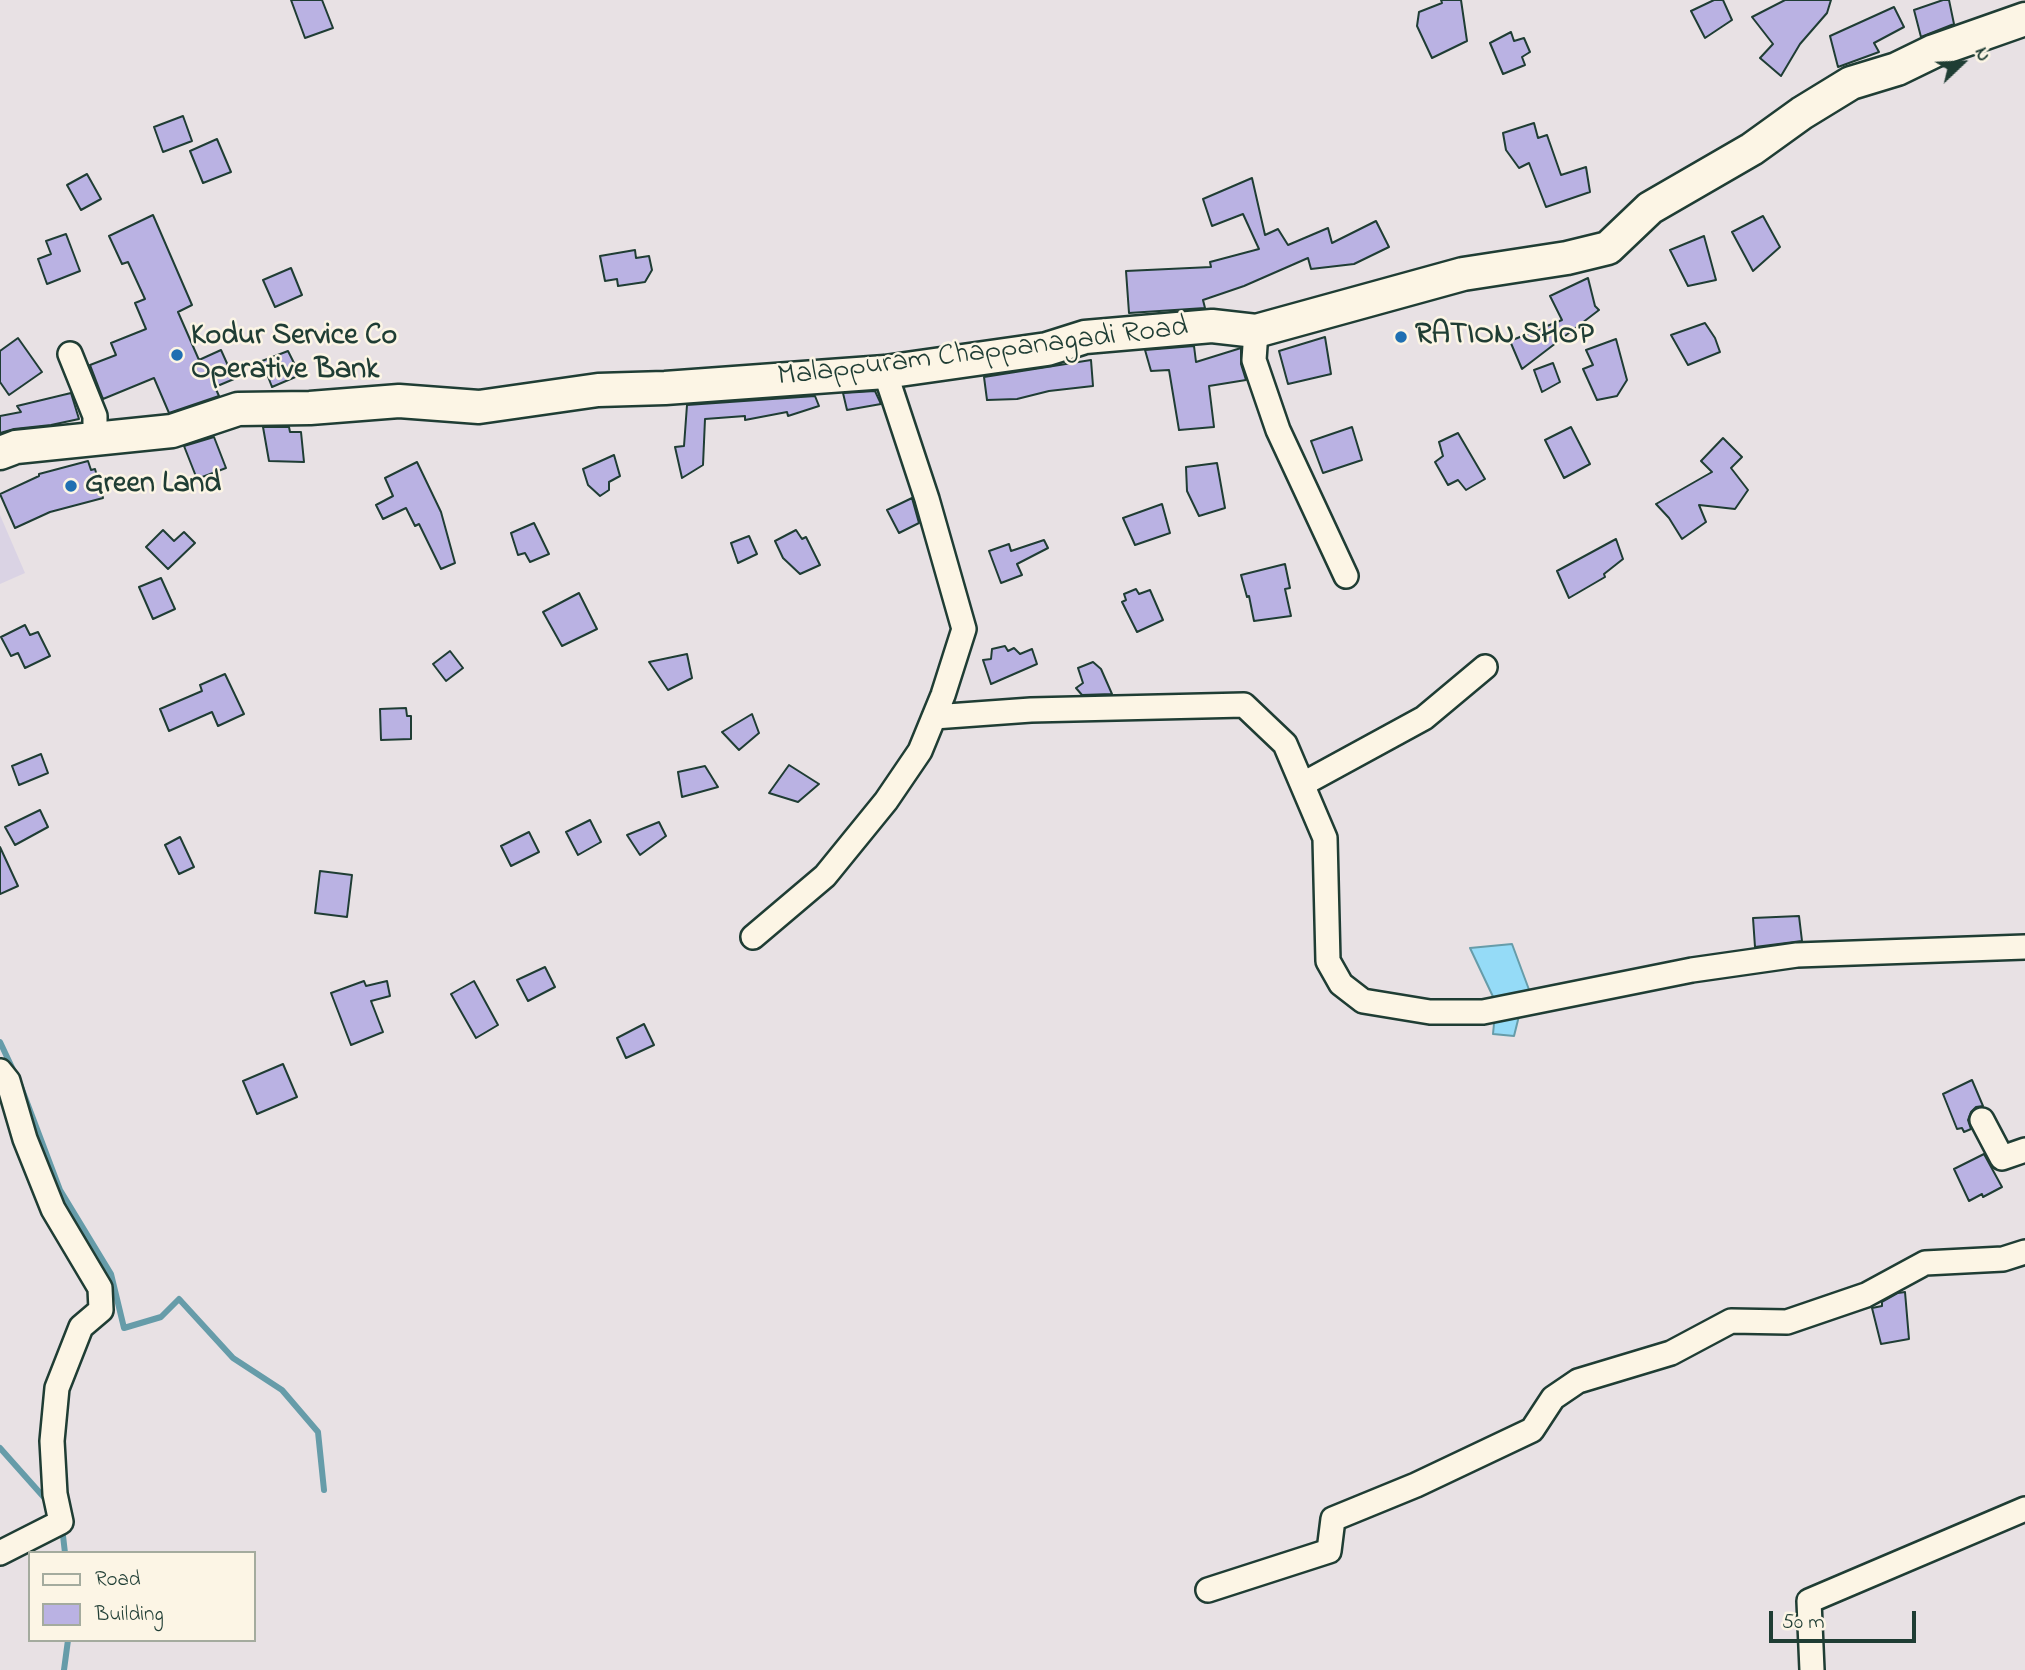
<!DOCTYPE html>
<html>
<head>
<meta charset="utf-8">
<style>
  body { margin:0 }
  #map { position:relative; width:2025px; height:1670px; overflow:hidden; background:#e8e1e4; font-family:"Indie Flower",sans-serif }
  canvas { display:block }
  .legend { position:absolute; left:28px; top:1551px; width:228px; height:91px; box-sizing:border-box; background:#fcf5e5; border:2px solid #a4ab9e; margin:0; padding:9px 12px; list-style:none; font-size:21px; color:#1f3d34 }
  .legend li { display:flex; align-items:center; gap:14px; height:35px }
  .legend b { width:35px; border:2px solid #a4ab9e }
  .north { position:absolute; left:1927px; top:28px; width:70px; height:70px; -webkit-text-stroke:5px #fcf5e5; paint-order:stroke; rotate:67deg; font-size:19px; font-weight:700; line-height:28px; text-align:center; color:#1f3d34 }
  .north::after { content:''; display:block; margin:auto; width:24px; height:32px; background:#1f3d34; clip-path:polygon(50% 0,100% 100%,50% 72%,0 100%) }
  .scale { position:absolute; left:1769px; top:1611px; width:147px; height:32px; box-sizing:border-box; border:4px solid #1f3d34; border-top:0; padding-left:9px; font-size:21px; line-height:24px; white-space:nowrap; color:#1f3d34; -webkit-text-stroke:5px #fcf5e5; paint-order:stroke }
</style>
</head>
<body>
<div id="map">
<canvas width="2025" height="1670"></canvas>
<ul class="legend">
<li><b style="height:9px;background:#fcf5e5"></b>Road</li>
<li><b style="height:19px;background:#bab2e3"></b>Building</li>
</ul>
<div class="north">N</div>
<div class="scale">50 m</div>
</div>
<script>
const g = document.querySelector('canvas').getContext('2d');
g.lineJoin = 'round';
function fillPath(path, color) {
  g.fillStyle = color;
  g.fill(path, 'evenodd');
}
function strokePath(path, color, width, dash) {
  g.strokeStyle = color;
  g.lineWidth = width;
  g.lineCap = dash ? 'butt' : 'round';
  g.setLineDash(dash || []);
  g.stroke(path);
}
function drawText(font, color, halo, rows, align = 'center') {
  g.font = font + ' "Indie Flower",sans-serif';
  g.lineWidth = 5;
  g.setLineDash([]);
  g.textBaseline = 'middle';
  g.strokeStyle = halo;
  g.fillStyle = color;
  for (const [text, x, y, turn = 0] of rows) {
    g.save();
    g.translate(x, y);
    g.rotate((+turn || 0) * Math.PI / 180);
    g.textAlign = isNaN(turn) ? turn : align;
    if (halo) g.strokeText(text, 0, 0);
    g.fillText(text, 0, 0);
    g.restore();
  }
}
fillPath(new Path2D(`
  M0,515L25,573L0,584Z`), '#dad3e4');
const water = new Path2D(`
  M1512,944L1531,995L1519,1016L1514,1036L1493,1034L1496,1003L1470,948Z`);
fillPath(water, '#95dbf7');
strokePath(water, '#669ca9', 2);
strokePath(new Path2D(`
  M0,1042L15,1074
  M20,1084L60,1190L111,1274L124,1328L161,1317L179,1299L233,1358L282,1390L318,1432L324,1490
  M0,1448L49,1503
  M62,1527L65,1553
  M64,1670L68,1640`), '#669ca9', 6);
const building = new Path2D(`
  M291,0H322L333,28L305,38Z
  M1441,0H1461L1467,41L1432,58L1417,26L1419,12L1442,3Z
  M1714,0H1723L1732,20L1705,38L1691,11Z
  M1785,0H1831L1827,13L1800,44L1781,76L1760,58L1773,44L1752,17Z
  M1943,0H1949L1954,24L1921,37L1914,10Z
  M1894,7L1904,27L1874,43L1879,52L1838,67L1830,36Z
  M1511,32L1514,41L1524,38L1530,52L1522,57L1525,65L1503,74L1490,43Z
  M183,116L192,141L163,152L154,127Z
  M1534,123L1538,138L1547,135L1561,175L1586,167L1590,192L1546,207L1529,163L1519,168L1506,150L1503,133Z
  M217,139L231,172L203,183L190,151Z
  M87,174L101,199L81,210L67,185Z
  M1252,178L1265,235L1278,229L1288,245L1328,228L1332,243L1376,221L1389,247L1354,264L1311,269L1308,258L1244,286L1203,300L1205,308L1129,313L1126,271L1211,267L1210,262L1259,249L1243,214L1212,226L1203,199Z
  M153,215L192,305L178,312L199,360L221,350L234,379L215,387L219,396L169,413L154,378L103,399L90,365L116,355L111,343L146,329L135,303L145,299L128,262L122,264L109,236Z
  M1763,216L1780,247L1753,271L1732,232Z
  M66,234L80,271L47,284L38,259L51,254L46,241Z
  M1704,236L1716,280L1688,286L1670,250Z
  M635,250L636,258L649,256L652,270L645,282L618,286L617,279L605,281L600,256Z
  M291,268L302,295L275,307L263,280Z
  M1588,278L1595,306L1599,310L1522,369L1510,341L1562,320L1550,296Z
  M1705,323L1715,338L1720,352L1688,365L1671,335Z
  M1325,337L1331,374L1288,384L1279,351Z
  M18,338L42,372L9,395L0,382V351Z
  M1616,339L1627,380L1617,396L1597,400L1583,369L1593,365L1586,350Z
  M1194,346L1196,362L1241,348V364L1246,380L1209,386L1214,427L1179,430L1169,370L1151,371L1145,350Z
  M288,351L300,375L272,387L262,361Z
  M1091,360L1093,386L1049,391L1017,399L987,400L984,377Z
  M1553,363L1560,382L1542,392L1534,370Z
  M875,391L881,404L847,410L843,393Z
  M71,393L79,419L51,425L14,429L0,433V416L21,412L17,406Z
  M815,396L819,406L788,416L787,412L745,420V416L705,419L703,465L682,478L675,447L684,446L687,405Z
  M263,427H289L290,432H301L304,462L269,461Z
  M1352,427L1362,460L1323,473L1311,441Z
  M1571,427L1590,464L1564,478L1545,440Z
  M1458,433L1485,479L1466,490L1458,480L1448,485L1435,462L1443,456L1439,442Z
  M214,437L226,468L197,479L184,446Z
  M1723,438L1742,457L1731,468L1748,490L1735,509L1699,505L1706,522L1682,539L1669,518L1656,504L1712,472L1701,461Z
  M614,455L620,476L609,482V490L600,496L588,485L583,469Z
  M88,461L91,470L95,469L103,498L50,512L15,528L0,494L39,476V474Z
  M417,462L441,512L455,563L441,569L419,524L415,526L406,508L383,519L376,505L393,496L385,478Z
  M1217,463L1225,508L1199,516L1187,491L1186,467Z
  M912,498L919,523L899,533L887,510Z
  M1162,504L1170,533L1135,545L1123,518Z
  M534,523L549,554L530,562L525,553L518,555L511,533Z
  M163,530L174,541L184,532L195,543L168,569L146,547Z
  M796,530L802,539L806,537L820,565L800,574L783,558L775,541Z
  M749,536L757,554L738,563L731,543Z
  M1616,539L1623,559L1604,574L1605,577L1569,598L1557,571Z
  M1044,540L1048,548L1017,564L1022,575L1001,583L989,551L1009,544L1011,551Z
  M1285,564L1290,588L1285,589L1291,616L1254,621L1249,596L1247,597L1241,575Z
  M161,578L175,609L153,619L139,587Z
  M1136,589L1139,594L1150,590L1163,620L1137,632L1122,602L1126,600L1124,594Z
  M579,593L597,629L562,646L543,612Z
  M25,625L30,635L38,632L50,656L25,668L18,653L11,656L1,637Z
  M1005,646L1008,651L1014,648L1020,654L1032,649L1037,664L991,684L983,660L991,659L992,649Z
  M450,651L463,668L446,681L433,664Z
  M687,654L692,678L668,690L649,662Z
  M1093,662L1101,669L1112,694L1082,695L1076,688L1083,683L1078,668Z
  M225,674L244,714L218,726L212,712L169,731L160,709L202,691L200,685Z
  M406,708L407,716H411V739L381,740L380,709Z
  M752,714L759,733L739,750L722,732Z
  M41,754L48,773L19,785L12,766Z
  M789,765L819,784L798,802L769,793Z
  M705,766L718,787L682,797L678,772Z
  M40,810L48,827L15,845L5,827Z
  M590,820L601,842L578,855L566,832Z
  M659,822L666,836L640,855L627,835Z
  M529,832L539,852L511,866L501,846Z
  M180,837L194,867L179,874L165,845Z
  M0,847L18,886L0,894Z
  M320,871L352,875L347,917L315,913Z
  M1799,916L1802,941L1755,947L1753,918Z
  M545,967L555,987L528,1001L517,980Z
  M364,981L366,986L387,981L390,996L371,1001L383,1032L351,1045L331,993Z
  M474,981L498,1025L476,1038L451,994Z
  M644,1024L654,1045L626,1058L617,1038Z
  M283,1064L297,1097L257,1114L243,1081Z
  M1972,1080L1983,1106L1976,1107L1971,1112L1968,1120L1971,1129L1964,1132L1962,1128L1957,1129L1943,1094Z
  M1984,1154L2002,1187L1983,1197L1982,1194L1969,1201L1954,1169Z
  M1905,1292L1909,1339L1881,1344L1872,1308L1882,1306V1302L1898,1293Z`);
fillPath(building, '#bab2e3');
strokePath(building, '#1f3d34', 2);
const street = new Path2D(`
  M1256,331L1254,360L1278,430L1346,576
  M70,354L95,416V440
  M934,717L1031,710L1244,705L1285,744L1325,838L1328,961L1341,984L1363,1001L1430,1012H1483L1692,970L1797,955L2025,947
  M1303,784L1424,718L1485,667
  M753,937L825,876L886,801L920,751L943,695L964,629L927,499L885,372
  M0,1071L8,1081L25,1139L53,1209L100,1288L101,1310L81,1327L57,1388L52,1441L55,1494L61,1522L0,1553
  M1982,1120L2002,1158L2025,1150
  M1208,1590L1329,1551L1333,1519L1416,1485L1532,1430L1553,1398L1578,1381L1671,1353L1731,1321L1787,1322L1866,1295L1925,1263L2003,1259L2025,1252
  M1812,1670L1809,1601L2025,1509`);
const secondary = new Path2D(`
  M0,453L16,447L172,431L238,409L310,408L399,401L479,407L598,390L665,388L885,372L1047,349L1085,337L1212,326L1256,331L1463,274L1567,258L1608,248L1650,208L1752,149L1802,113L1851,83L1897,69L1934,51L2025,19`);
strokePath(street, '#1f3d34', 28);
strokePath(secondary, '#1f3d34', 37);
strokePath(street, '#fcf5e5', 23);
strokePath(secondary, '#fcf5e5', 32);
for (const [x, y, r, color] of [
  [1401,337,7,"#1f6fb2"],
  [177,355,7,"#1f6fb2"],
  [71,486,7,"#1f6fb2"]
]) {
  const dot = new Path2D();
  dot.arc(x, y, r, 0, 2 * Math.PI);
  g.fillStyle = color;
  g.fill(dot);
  strokePath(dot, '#fcf5e5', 2.5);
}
drawText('bold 30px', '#1f3d34', '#fcf5e5', [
  ["RATION SHOP",1415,337],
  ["Kodur Service Co",191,338],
  ["Operative Bank",191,372],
  ["Green Land",85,486]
], 'left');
drawText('30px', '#1f3d34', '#fcf5e5', [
  ["Malappuram Chappanagadi Road",983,354,-7]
]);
</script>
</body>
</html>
